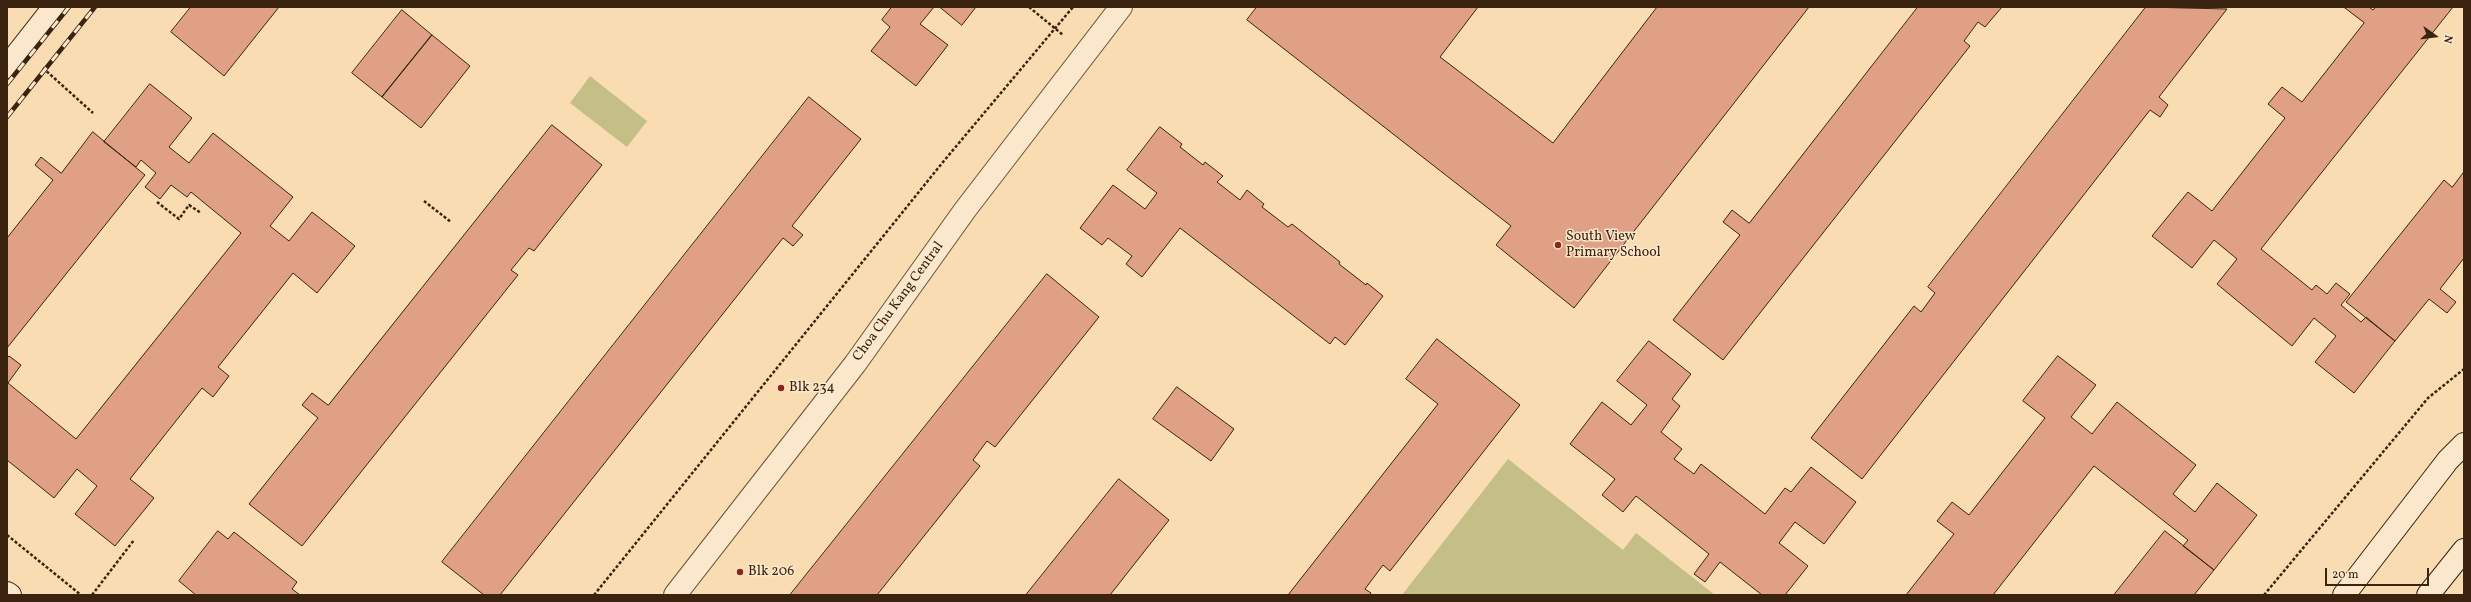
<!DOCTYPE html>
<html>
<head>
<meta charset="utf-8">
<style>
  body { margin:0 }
  #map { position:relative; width:2471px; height:602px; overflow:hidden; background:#f9dcb1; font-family:Vollkorn,serif }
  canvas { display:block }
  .frame { position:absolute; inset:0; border:8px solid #3a230f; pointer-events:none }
  .north { position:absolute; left:2415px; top:16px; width:40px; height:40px; -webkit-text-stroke:3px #fbe8cc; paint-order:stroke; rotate:104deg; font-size:11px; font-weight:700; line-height:16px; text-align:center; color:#3a230f }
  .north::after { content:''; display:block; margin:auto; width:14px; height:18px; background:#3a230f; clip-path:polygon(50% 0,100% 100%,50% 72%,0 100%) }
  .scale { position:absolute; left:2325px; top:568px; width:104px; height:18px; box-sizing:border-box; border:2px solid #3a230f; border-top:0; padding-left:5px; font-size:12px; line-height:14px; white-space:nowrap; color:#3a230f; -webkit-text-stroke:3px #fbe8cc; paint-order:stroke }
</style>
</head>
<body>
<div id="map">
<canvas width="2471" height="602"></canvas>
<div class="frame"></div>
<div class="north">N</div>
<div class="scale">20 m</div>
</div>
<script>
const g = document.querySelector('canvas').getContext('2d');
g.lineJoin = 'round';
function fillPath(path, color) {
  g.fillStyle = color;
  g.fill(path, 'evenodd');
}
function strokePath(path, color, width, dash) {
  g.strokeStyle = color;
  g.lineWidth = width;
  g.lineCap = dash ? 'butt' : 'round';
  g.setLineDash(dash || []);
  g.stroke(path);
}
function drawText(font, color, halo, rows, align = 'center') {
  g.font = font + ' Vollkorn,serif';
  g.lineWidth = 3;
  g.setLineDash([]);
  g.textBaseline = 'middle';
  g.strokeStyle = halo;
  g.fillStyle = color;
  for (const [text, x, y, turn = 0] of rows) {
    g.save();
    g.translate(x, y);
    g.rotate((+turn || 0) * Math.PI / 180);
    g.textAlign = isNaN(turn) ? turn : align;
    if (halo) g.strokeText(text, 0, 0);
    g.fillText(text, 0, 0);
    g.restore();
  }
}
fillPath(new Path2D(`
  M590,76L647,121L627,147L570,103Z
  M1508,459L1623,550L1636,533L1715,595H1402Z`), '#c4be87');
const building = new Path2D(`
  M191,7H279L224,76L171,32Z
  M892,7H934L920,24L948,45L916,86L871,51L890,27L882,20Z
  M940,7H976L962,25Z
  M1257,7H1478L1440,57L1553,143L1657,7H1809L1574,308L1496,245L1511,226L1247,20Z
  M1918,7H2002L1985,27L1978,22L1964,41L1970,46L1723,360L1673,320L1740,235L1723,222L1732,210L1749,223Z
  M2146,7L2227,9L2159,97L2168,105L2160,117L2150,110L1862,479L1811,438L1914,306L1921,312L1935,293L1928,287Z
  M2344,7H2369L2373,10L2376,7H2453L2261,249L2312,290L2316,285L2327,294L2336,283L2350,294L2341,305L2361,322L2366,317L2395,341L2354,393L2315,362L2336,336L2314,318L2292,346L2217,284L2237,259L2214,240L2192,268L2152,236L2188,192L2212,211L2285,118L2268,104L2282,87L2302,102L2364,23Z
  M402,10L432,35L382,97L352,73Z
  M432,35L470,66L421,128L382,97Z
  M150,84L192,118L169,147L189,163L213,133L293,197L270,226L289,241L312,212L355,246L317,293L293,273L218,367L229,376L213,397L202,388L130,479L154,498L115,546L75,514L97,486L77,469L54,498L7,460V358L9,356L21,365L8,383L76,439L241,233L191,192L187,197L171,185L160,199L145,187L156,173L141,160L136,167L104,142Z
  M809,97L861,139L792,226L803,235L793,246L783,238L500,595H484L442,562Z
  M552,125L602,165L534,251L529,248L511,270L518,275L302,546L249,504L318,418L302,405L312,393L328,405Z
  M1160,127L1182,144L1180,147L1203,165L1205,162L1223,176L1217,182L1240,200L1247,190L1264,204L1262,207L1288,227L1292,224L1340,262L1339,264L1366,285L1367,283L1383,296L1345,345L1335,337L1330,344L1180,228L1142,277L1126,264L1132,256L1108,238L1102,245L1080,228L1113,185L1145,209L1157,193L1127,170Z
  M93,132L145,175L7,348V238L53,180L35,165L41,157L61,173Z
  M2464,172V258L2440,289L2456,302L2447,313L2429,299L2395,341L2346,302L2444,180L2452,187Z
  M1047,274L1099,317L995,447L987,441L973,460L980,466L877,595H790Z
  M1437,339L1520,405L1390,571L1383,565L1365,589L1371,593L1370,595H1288L1438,404L1406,379Z
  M1649,341L1691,374L1672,399L1680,406L1661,432L1682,449L1674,459L1694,474L1701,464L1765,514L1785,488L1791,492L1811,467L1856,502L1824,544L1795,522L1779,543L1808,566L1785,595H1762L1720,562L1705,582L1694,574L1709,554L1636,496L1623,512L1602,495L1615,479L1570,444L1602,402L1631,425L1647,405L1617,381Z
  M2058,356L2096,385L2071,417L2092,434L2117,402L2196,465L2173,494L2195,512L2217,483L2257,515L2214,570L2183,546L2188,540L2094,466L1993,595H1906L1954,534L1937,521L1952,502L1969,515L2045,418L2023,401Z
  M1177,387L1234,429L1211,461L1153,419Z
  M1119,479L1169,520L1110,595H1026Z
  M218,531L228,539L234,532L297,582L292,589L300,595H196L179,581Z
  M2165,531L2214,570L2194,595H2114Z`);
fillPath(building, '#dfa085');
strokePath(building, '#3a230f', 1);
const street = new Path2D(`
  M675,595L855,364L965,210L1121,7`);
const secondary = new Path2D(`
  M7,67L54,7
  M7,593L10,595
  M2344,595L2448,460L2464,444
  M2428,595L2464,550`);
strokePath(street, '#6a5138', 24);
strokePath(secondary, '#3a230f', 24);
strokePath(new Path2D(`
  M1029,7L1063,35
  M43,68L93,113
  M424,201L451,222
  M157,202L179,219L189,205L201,213
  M7,535L81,595
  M92,595L134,540
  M594,595L943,162L1073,7
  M2264,595L2428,398L2464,369`), '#3a230f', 2.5, [3, 2]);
strokePath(street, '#fbe8cc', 22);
strokePath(secondary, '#fbe8cc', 22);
const rail = new Path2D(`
  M7,84L69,7
  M7,117L95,7`);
strokePath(rail, '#3a230f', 4.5);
strokePath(rail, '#fbe8cc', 3, [9]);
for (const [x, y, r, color] of [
  [1558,245,4,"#8f2418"],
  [781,388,4,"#8f2418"],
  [740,572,4,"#8f2418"]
]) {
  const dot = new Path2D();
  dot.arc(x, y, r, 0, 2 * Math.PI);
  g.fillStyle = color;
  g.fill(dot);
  strokePath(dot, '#fbe8cc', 1.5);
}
drawText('14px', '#3a230f', '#fbe8cc', [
  ["South View",1566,237],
  ["Primary School",1566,253],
  ["Blk 234",789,388],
  ["Blk 206",748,572]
], 'left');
drawText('14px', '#3a230f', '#fbe8cc', [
  ["Choa Chu Kang Central",899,302,-54]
]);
</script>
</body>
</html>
